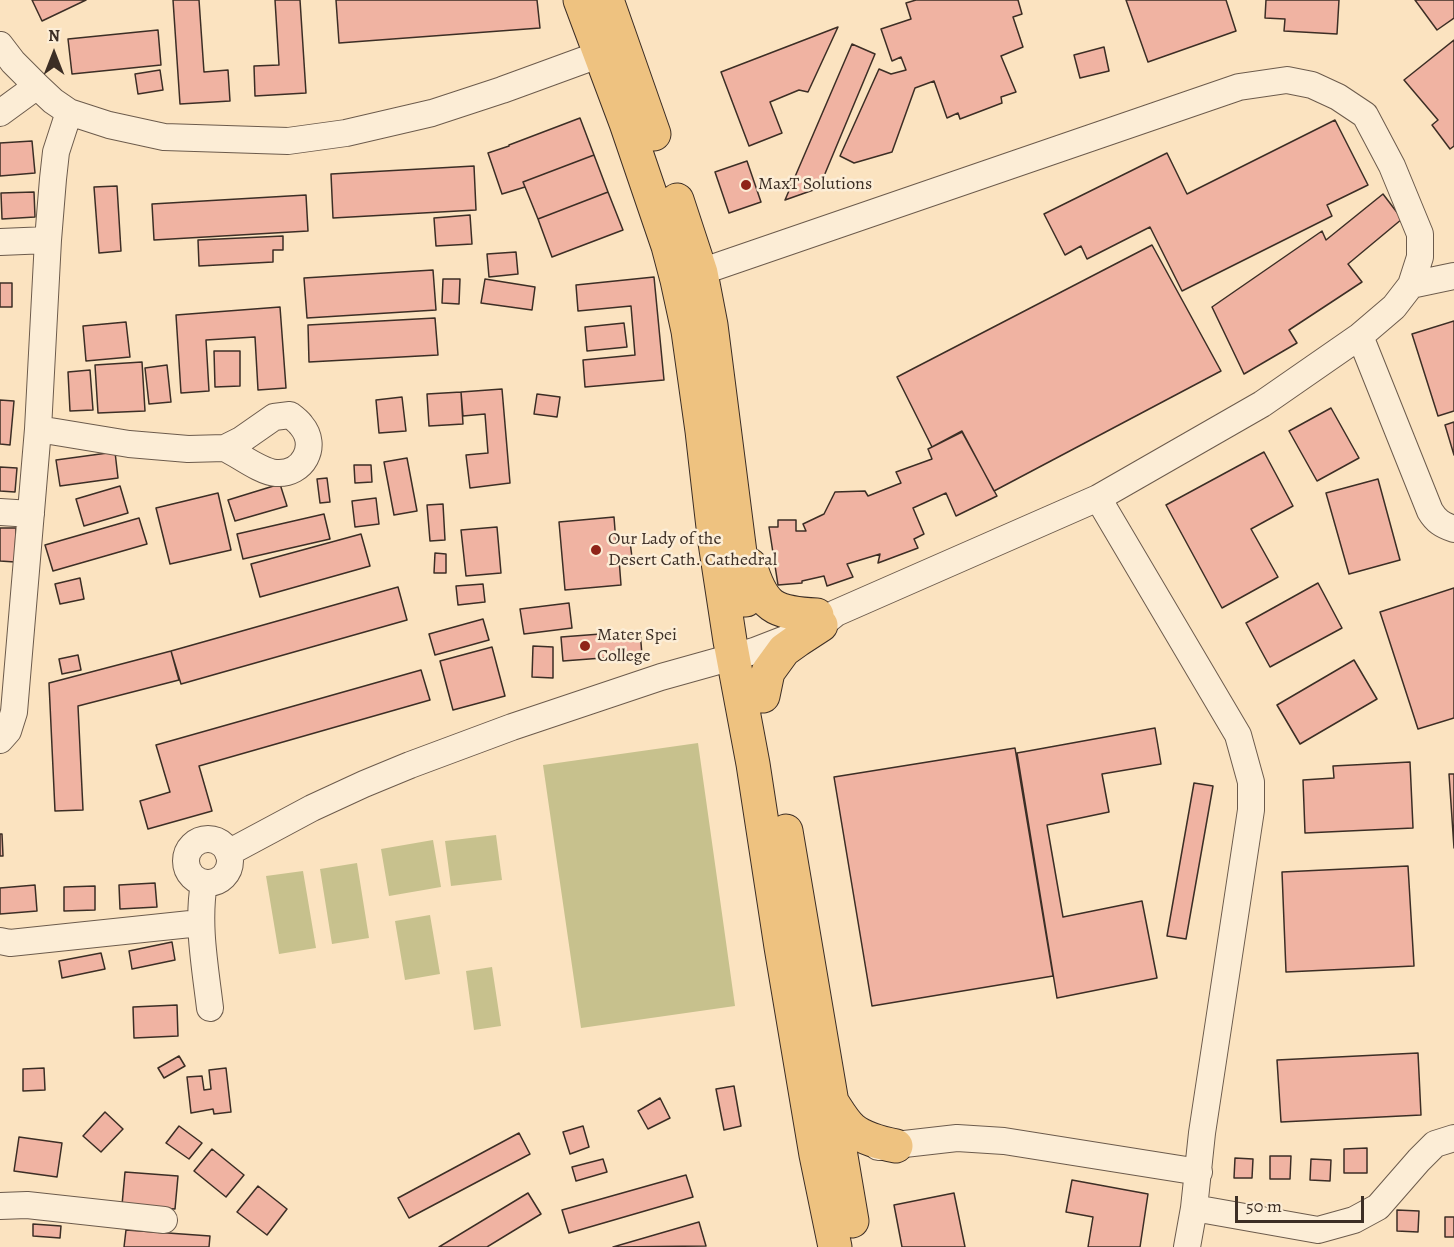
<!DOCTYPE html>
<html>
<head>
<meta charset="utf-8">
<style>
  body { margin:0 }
  #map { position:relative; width:1454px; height:1247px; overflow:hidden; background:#fbe3c0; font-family:Alegreya,serif }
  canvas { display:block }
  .north { position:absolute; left:24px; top:24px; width:60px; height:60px; -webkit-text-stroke:4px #fcedd6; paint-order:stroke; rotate:0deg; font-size:16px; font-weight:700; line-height:24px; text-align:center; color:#3c2e25 }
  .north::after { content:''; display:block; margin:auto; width:21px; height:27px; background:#3c2e25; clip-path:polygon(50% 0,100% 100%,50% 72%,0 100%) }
  .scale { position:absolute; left:1235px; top:1196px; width:129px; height:27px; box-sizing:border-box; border:3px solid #3c2e25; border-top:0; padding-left:8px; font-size:18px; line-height:21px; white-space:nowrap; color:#3c2e25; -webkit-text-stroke:4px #fcedd6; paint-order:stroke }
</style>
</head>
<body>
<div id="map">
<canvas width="1454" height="1247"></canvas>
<div class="north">N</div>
<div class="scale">50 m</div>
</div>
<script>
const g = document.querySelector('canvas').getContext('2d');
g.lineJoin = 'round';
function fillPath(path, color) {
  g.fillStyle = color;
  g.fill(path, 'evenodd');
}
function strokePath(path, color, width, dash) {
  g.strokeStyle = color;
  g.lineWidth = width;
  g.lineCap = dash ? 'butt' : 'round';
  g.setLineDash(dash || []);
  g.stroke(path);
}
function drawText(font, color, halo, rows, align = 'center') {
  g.font = font + ' Alegreya,serif';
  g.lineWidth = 5;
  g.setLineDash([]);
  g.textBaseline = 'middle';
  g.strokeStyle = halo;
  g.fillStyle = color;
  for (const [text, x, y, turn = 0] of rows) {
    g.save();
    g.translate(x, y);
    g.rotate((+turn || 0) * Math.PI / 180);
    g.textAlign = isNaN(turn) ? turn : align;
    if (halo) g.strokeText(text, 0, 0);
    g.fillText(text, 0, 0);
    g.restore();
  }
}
fillPath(new Path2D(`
  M698,743L735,1006L581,1028L543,765Z
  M496,835L502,880L451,886L445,841Z
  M433,840L441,887L389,896L381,849Z
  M357,863L369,938L332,944L320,869Z
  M303,871L316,948L279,954L266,876Z
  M430,915L440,974L405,980L395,921Z
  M492,967L501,1026L474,1030L466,971Z`), '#c7c18d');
const building = new Path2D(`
  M32,0H86L42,21Z
  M173,0H199L204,72L228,70L230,101L180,104Z
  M275,0H300L306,93L255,96L254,66L279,65Z
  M336,0H537L540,28L339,43Z
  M916,0H1018L1022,14L1013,17L1023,47L1001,56L1016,92L1001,97L1002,103L960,119L958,113L947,118L934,81L915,88L892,152L854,163L840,156L879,69L891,74L906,70L901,57L892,61L881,29L911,19L906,3Z
  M1126,0H1226L1236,31L1148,62Z
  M1266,0H1339L1337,34L1284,31L1285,19L1265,18Z
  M1415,0H1454V18L1437,30Z
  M838,27L808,92L799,90L770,102L782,133L749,146L721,72Z
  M158,30L161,65L72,74L68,39Z
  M1454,40V146L1450,149L1432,125L1438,120L1404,80Z
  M852,44L875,54L819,188L785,200Z
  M1104,47L1109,71L1080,78L1074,55Z
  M160,70L163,90L138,94L135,74Z
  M580,118L594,155L523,182L525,187L502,194L488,153L509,146V145Z
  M1335,120L1368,185L1327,205L1332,216L1182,291L1150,227L1087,259L1081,246L1065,255L1044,214L1167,153L1187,194Z
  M32,141L35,173L0,176V143Z
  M594,155L608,192L538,219L523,182Z
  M747,161L761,202L729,213L715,172Z
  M474,166L476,210L333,218L331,174Z
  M117,186L121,251L99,253L94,187Z
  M34,192L35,217L2,219L1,193Z
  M608,192L623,230L552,257L538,219Z
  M1383,194L1402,219L1348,264L1362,282L1289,330L1297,343L1244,374L1212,307L1322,231L1326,240Z
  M306,195L308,231L154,240L152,204Z
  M470,215L472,244L436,246L434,218Z
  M283,236V250H273V262L199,266L198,240Z
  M1152,245L1221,371L994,491L962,431L932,447L897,377Z
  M516,252L518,274L489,277L487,254Z
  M433,270L436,310L307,318L304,278Z
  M654,277L664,380L585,387L583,360L635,355L631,306L578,311L576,285Z
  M443,279H460L459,304L442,303Z
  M485,279L535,287L532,310L481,303Z
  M0,283H12V307H0Z
  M280,307L286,388L258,390L255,337L206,340L209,391L181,393L176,315Z
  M435,318L438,355L309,362L308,325Z
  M1454,321V411L1438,416L1412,334Z
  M126,322L130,357L86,361L83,326Z
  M624,323L627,347L587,351L585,327Z
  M214,351H240V386L215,387Z
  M142,362L145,411L98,413L95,365Z
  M167,365L171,402L149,404L145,368Z
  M90,370L93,410L70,411L68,372Z
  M502,389L510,483L470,488L466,455L488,453L485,414L463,416L461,392Z
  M461,392L463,424L429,426L427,394Z
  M537,394L560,397L557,417L534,414Z
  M402,397L406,431L379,433L376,400Z
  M0,400L14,401L10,445L0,444Z
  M1331,408L1359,458L1317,481L1289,431Z
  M1454,422V455L1445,425Z
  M962,432L997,496L956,516L946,493L913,508L924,534L914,539L918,548L878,563L880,554L847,564L853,577L827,586L824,576L802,581V583L778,585L769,527H778V520H796V531H806L803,524L824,514L835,492L865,491L868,496L901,483L896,472L932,459L928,449Z
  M115,452L118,478L60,486L56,460Z
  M1264,452L1293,506L1251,529L1278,577L1222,608L1166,505Z
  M407,458L417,511L394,515L384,462Z
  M354,465H371L372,482L355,483Z
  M0,467L17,468L15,492L0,491Z
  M327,478L330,502L320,503L317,479Z
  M1378,479L1400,560L1349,574L1326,493Z
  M280,484L287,506L235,521L228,500Z
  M120,486L128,513L84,526L76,499Z
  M218,493L231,550L170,564L156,508Z
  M376,498L379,524L355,527L352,501Z
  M443,504L445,540L430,541L427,505Z
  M324,514L330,539L243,559L237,534Z
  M614,517L616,543L630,542L632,557L619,559L621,585L565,590L559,522Z
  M139,518L147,544L53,571L45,545Z
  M497,527L501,573L466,576L461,530Z
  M0,528H16L15,562L0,561Z
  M361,534L370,566L260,597L251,564Z
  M435,553L446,554V573H434Z
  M80,578L84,599L60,604L55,584Z
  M1318,583L1342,628L1270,667L1246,623Z
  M483,584L485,602L458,605L456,586Z
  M398,587L407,620L181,684L171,651Z
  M1454,588V718L1418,729L1380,612Z
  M569,603L572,628L524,634L520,609Z
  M483,619L489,640L435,655L429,634Z
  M640,631L642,655L563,661L561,637Z
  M533,646L553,647V678L532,677Z
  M492,647L505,696L453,710L440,661Z
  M171,651L179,680L78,706L83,810L55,811L49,683Z
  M78,655L81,670L62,674L59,659Z
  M1354,660L1377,699L1300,744L1277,705Z
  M421,670L430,700L199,766L212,811L148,829L140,801L170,792L156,745Z
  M1155,728L1161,764L1102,774L1109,812L1047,825L1063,917L1142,901L1157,978L1057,998L1017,753Z
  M1015,748L1053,976L872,1006L834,777Z
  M1410,762L1413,828L1305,833L1303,780L1334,778L1333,766Z
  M1449,774H1454V848Z
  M1194,783L1213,786L1186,939L1167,936Z
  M0,834H2L3,856H0Z
  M1408,866L1414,966L1286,972L1282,872Z
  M155,883L157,907L120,909L119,885Z
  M35,885L37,911L0,914V888Z
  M95,886V910L64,911V887Z
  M172,942L175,960L132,969L129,951Z
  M101,953L105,969L62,978L59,961Z
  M177,1005L178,1036L134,1038L133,1007Z
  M1418,1053L1421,1115L1281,1122L1277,1060Z
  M179,1056L185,1066L164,1078L158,1068Z
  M44,1068L45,1090L23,1091V1069Z
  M226,1068L231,1112L214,1114L213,1109L191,1113L187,1077L202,1076L204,1090L211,1089L209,1070Z
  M734,1086L741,1126L724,1130L716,1089Z
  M660,1098L670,1118L648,1129L638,1111Z
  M105,1112L123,1129L101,1152L83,1136Z
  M179,1126L202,1143L189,1159L166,1143Z
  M583,1126L589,1147L570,1154L563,1132Z
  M519,1133L530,1154L409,1218L398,1198Z
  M19,1137L62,1143L57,1177L14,1171Z
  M1367,1148V1173H1344V1149Z
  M212,1149L244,1175L226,1197L194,1171Z
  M1270,1156H1291L1290,1179H1270Z
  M1235,1158L1253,1159L1252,1178H1234Z
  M603,1159L607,1172L576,1181L572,1167Z
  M1311,1159L1331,1160L1330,1181L1310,1180Z
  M125,1172L178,1176L175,1209L122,1205Z
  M686,1175L693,1197L569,1233L562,1210Z
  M1072,1180L1148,1194L1140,1247H1088L1093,1217L1066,1212Z
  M258,1186L287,1209L267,1235L237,1212Z
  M528,1193L541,1214L487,1247H439Z
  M954,1193L965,1247H902L894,1205Z
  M1397,1210L1419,1211L1418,1232L1397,1231Z
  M1445,1217H1454V1237H1445Z
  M699,1222L706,1246L613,1247Z
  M33,1224L61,1226L60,1238L33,1236Z
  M126,1230L210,1236L209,1247H124Z`);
fillPath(building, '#f0b3a2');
strokePath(building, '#3c2e25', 1.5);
const minor = new Path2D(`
  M0,45L13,62L37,86L53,101L69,112L109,125L164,137L288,141L346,133L432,113L502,90L617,48
  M0,113L37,86
  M0,242L48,240
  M1411,285L1454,276
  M1360,336L1430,511C1436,521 1442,525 1454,529
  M38,429L129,444L188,449L225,448L241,440L274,417L290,415C294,418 298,421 301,425C319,446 303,475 276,473C261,472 239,455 225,448
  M1098,498L1238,735L1251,782V810L1202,1133L1194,1208L1187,1247
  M0,512L31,514
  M0,740L8,731L14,712L38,429L48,240L53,179L56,152L69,112
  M186 861a22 22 0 1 1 44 0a22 22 0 1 1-44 0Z
  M228,853L312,808L364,784L410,765L512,727L661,677L754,651L821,625L836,613L1098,498L1262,404L1360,336L1394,307L1411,285L1420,257V234L1392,166L1365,115L1338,97L1312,85L1287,80L1239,87L683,278
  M204,883C197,924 205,966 210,1008
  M0,941L10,943L200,923
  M878,1147L957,1138L1004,1141L1199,1172
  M0,1206L27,1205L164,1220
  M1194,1208L1318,1230L1354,1220L1378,1207L1419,1160L1435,1144L1454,1138`);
const major = new Path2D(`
  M580,0L626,123L668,246L677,280L688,331L702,431L714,536L730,641L753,764L781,947L816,1155L835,1247
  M607,0L654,134
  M677,200L701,273L711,325L746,600
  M750,565C763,607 773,613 817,615
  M763,696L768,672L784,650L798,640L821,625
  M786,831L852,1221
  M832,1102C838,1111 844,1122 852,1129C864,1139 881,1143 896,1146`);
strokePath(minor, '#6c5b4c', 28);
strokePath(major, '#3c2e25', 35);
strokePath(minor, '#fcedd6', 26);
strokePath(major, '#eec280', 33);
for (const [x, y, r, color] of [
  [746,185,6,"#8f2418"],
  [596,550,6,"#8f2418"],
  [585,646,6,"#8f2418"]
]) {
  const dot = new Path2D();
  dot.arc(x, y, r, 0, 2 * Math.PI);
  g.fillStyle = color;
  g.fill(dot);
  strokePath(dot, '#fcedd6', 2);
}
drawText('18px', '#3c2e25', '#fcedd6', [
  ["MaxT Solutions",758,185],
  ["Our Lady of the",608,540],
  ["Desert Cath. Cathedral",608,561],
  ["Mater Spei",597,636],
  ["College",597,657]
], 'left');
</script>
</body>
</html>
